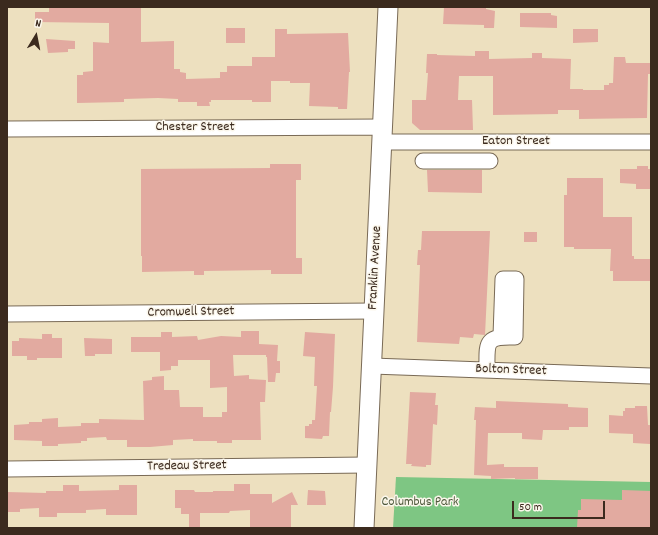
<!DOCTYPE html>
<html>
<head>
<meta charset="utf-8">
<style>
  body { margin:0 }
  #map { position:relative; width:658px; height:535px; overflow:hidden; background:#ede0bf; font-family:Dekko,sans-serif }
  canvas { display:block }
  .frame { position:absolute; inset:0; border:8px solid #3b2a1e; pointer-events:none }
  .north { position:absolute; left:16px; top:16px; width:40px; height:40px; -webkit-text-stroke:3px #fbf7ec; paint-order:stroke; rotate:10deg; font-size:11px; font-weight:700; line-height:16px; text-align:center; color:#3b2a1e }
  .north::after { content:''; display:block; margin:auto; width:14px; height:18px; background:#3b2a1e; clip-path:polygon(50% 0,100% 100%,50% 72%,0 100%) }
  .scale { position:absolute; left:512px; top:501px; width:93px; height:18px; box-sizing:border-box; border:2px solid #3b2a1e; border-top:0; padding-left:5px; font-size:12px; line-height:14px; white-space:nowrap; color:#3b2a1e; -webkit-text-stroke:3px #fbf7ec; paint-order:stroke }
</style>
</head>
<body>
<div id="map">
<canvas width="658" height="535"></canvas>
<div class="frame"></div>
<div class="north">N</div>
<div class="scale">50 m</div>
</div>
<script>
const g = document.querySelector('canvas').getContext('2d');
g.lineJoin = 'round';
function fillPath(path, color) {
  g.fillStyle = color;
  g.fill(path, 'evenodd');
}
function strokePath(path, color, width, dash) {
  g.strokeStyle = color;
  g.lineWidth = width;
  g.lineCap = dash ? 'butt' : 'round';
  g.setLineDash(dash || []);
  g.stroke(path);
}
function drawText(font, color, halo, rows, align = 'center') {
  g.font = font + ' Dekko,sans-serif';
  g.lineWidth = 3;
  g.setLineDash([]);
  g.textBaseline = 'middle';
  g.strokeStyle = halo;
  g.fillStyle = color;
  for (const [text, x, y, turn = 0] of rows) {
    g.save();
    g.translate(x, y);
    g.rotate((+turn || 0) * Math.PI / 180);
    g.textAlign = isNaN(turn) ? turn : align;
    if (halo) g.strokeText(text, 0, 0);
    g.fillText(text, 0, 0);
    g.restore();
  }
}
fillPath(new Path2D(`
  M396,477L651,482V528H393Z`), '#7ec683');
fillPath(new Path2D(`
  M49,7H141V42L174,41V69H180V72L186,73V79L220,78V72H227V66H252V57H275V29H287V34L348,33L350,72H349L347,109H338V107L309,106L310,83H290V81H271V102H252V100H211V102H209L210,106H197V102H178V99L158,98L124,99V102L77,103V75H83V72L93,71V42L109,43V23L35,22V12H49Z
  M444,7H486V9L495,11L494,28H484V25L443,24Z
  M520,13H551V15L557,16V28L520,27Z
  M226,28H245V43H226Z
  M573,29H598V42L573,43Z
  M46,39L75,41V49H68V52L48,53Z
  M475,51H489V59L532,58V53H542V58L571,59L570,89H583V90H604V85H609V83H613L614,57H625L626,63H651V74H648L647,118L579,119V110H558V114L493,115V76H459L458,100H472L473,130H420L412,123V100H426L428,73H426L427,54H437V55L475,56Z
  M270,164H301V180H296V258H302V274H271V270L204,271V275H194V271L142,272V256H141V169L270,168Z
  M637,166H648V169H650V189H636V184L620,183V169H637Z
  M427,170H482V193L428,192Z
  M567,178H603V217H632V256H634V259H651V281H613V271H610L611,249H574V247H564V195H567Z
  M422,231H490L485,335L474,334L473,338L460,337L459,344L417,342L420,265H417L418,250H421Z
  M524,232H537V242H524Z
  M241,331H259V344L278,345L277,361H280V373H276L275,382H268L267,357H266V355H233L234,376L249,375V379L266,380L265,402H260L261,440H232V443H217V441H193V439L173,440V445L150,447H127V440H107L106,437L87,438V441H81V443L58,444V446H42V441L14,440V425L29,424V422H42V419L58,418V427L81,426V423H99V419L144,420L143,381L152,380V377L164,376V390H179L180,407H203V417H222V412H227V387L210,388V360H178V366H171V370L160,371V352H131V337H161V332H172V337L197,336L198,340L221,336L241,337Z
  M305,332L335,334L333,387L331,412H330L329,436H323L322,439L305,438V426H309V424H312V420H315L317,386H314L315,357L303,356Z
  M42,334H52V338H62V358H37V360H27V356H12V341H19V338L42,339Z
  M84,338L112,339V354H95V356H85Z
  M410,392L436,393L435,405H438L437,425L433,424L431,465H426V467L411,466L412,464H406Z
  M496,401L568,404V407L588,408V427H569V430H543L542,440L522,439V433H488L487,465L504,464V467H538V479H515V478L491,479V476L474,475L476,420H474L475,407L496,408Z
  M635,406H647L648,425H650V444L633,443V434L609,433V415L623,416V411H625V408H635Z
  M234,484H250V494H272V503L292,492L298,505H291V528H250V510L230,511L229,513H200V528H189V514H181V508H175V490H194L195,492H213V491H234Z
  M63,485H79V491L119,490V485H137V515H106V509L86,510V513H57V517H39V508L20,509V512H7V492L46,493V491H63Z
  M308,490L325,491L326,505H307Z
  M622,490L651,491V528H577L578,510H581V499L622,500Z`), '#e2aaa0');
const minor = new Path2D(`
  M7,129L383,127
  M382,142H651
  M423,161H490
  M7,314L374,311
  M372,366L651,376
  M487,370C487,343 484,336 515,337L516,279H503L501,336
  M7,469L367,465`);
const major = new Path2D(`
  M364,528L388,7`);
strokePath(minor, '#796a56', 17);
strokePath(major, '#796a56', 21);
strokePath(minor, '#fff', 15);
strokePath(major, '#fff', 19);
drawText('14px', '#3b2a1e', '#fbf7ec', [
  ["Chester Street",195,128],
  ["Eaton Street",516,142],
  ["Franklin Avenue",376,268,-87],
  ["Cromwell Street",191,313,-1],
  ["Bolton Street",511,371,2],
  ["Tredeau Street",187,467,-1]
]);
drawText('14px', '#4f593c', '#fbf7ec', [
  ["Columbus Park",420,503]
]);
</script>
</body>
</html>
